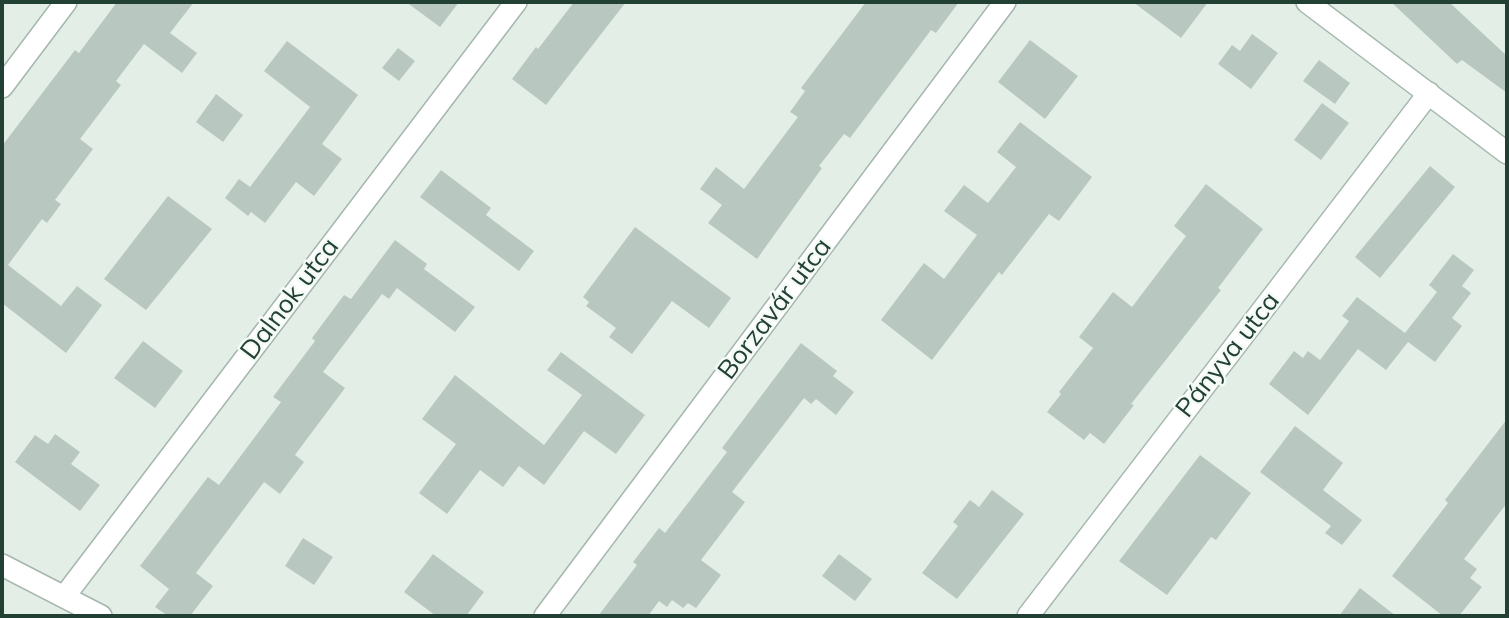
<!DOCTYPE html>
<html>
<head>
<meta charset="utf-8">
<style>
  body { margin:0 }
  #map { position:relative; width:1509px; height:618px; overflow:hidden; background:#e3eee7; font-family:Mulish,sans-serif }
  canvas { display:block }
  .frame { position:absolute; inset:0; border:4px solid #224034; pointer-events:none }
</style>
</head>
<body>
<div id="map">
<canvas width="1509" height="618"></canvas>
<div class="frame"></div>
</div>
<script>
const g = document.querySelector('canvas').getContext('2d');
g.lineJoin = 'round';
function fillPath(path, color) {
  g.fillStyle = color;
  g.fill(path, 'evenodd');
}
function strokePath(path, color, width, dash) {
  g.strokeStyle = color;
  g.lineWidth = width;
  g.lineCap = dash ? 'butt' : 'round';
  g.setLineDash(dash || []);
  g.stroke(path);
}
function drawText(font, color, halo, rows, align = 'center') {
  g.font = font + ' Mulish,sans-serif';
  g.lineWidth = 5;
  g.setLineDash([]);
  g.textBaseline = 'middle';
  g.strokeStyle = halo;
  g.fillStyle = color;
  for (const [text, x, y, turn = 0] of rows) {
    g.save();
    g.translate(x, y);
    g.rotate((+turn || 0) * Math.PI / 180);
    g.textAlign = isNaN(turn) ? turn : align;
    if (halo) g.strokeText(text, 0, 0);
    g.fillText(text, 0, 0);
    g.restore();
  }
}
fillPath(new Path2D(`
  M117,2H194L170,33L197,53L182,73L144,44L116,81L121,85L80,139L93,149L55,200L61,204L47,223L42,219L8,265L61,306L77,286L102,305L66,353L2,303V146L75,50L79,53Z
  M406,2H459L440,27Z
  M574,2H626L546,105L512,79L536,47L538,49Z
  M866,2H959L936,33L931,30L850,138L844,134L819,166L822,168L757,259L708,223L722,205L700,189L716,167L744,189L798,117L790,112L805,91L801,88Z
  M1133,2H1208L1181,38Z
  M1391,2H1449L1507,56V93L1462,60L1457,64Z
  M1252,34L1278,53L1251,89L1218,64L1232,45L1240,51Z
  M1030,40L1078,76L1045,119L998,82Z
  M287,41L358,95L322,144L342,159L314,196L296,182L265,223L251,212L248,216L225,198L239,179L250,187L310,107L264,71Z
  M398,48L415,61L399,81L382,68Z
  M1319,60L1350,83L1335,104L1303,81Z
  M216,94L243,115L223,142L196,122Z
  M1322,103L1349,123L1321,160L1294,140Z
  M1020,122L1092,177L1059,221L1049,214L1002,275L999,272L932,360L881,320L924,263L944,279L977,235L944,211L964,185L988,203L1016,167L997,152Z
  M1430,166L1455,187L1380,278L1355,257Z
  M441,170L491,208L486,215L534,251L519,271L420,197Z
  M1206,184L1263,229L1218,288L1221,290L1131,404L1134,405L1104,444L1090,433L1084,440L1047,412L1061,394L1059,392L1093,348L1079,337L1113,292L1132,307L1186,236L1174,226Z
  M168,196L212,229L146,310L104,279Z
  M635,227L731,298L709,328L672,301L632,354L609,337L616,328L586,306L589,302L583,297Z
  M395,240L427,264L424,269L475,307L455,332L397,288L389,299L382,294L323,372L345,388L295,455L304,462L280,494L264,482L196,573L213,586L190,616H168L155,607L169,589L140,566L208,477L219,485L281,402L273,397L315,341L312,338L344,295L351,299Z
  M1453,254L1474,270L1462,286L1471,293L1452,318L1462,326L1435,362L1408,342L1386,370L1358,349L1308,415L1269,384L1294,351L1303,358L1308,351L1320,360L1349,321L1342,316L1357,297L1405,333L1437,292L1429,285Z
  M143,341L183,371L155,408L114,378Z
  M801,343L837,371L833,376L854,392L836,415L816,399L811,404L804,398L732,492L745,502L701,560L721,575L696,608L688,603L683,608L672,600L667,607L659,601L648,616H598L637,565L633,562L659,528L665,533L727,452L722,448Z
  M561,352L645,415L616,454L584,431L544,485L519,466L503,487L480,470L447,514L419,493L456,444L422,419L455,375L544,445L582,395L547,370Z
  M1507,419V503L1464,559L1477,569L1470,578L1482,587L1459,616H1443L1392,576L1448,503L1445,500Z
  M1295,426L1343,463L1323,490L1362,520L1342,545L1325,533L1331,526L1260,472Z
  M55,434L80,452L71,464L100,485L80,511L15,462L35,435L48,444Z
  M1200,455L1251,493L1216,540L1211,537L1167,595L1119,561Z
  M992,490L1024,514L957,599L922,573L958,526L953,522L970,500L979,507Z
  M303,538L333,557L314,585L285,566Z
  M433,554L484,592L466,616H436L404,592Z
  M839,554L872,579L855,601L822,576Z
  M1360,588L1396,616H1339Z`), '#b8c8c0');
const minor = new Path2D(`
  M1307,2L1507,153
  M2,87L66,2
  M2,565L101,616
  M64,597L516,2
  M545,616L1005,2
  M1028,616L1429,93`);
strokePath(minor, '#a5b6ae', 24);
strokePath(minor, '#fff', 21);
drawText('26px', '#224034', '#f4faf6', [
  ["Dalnok utca",290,299,-53],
  ["Borzavár utca",775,309,-53],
  ["Pányva utca",1228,355,-52]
]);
</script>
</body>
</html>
